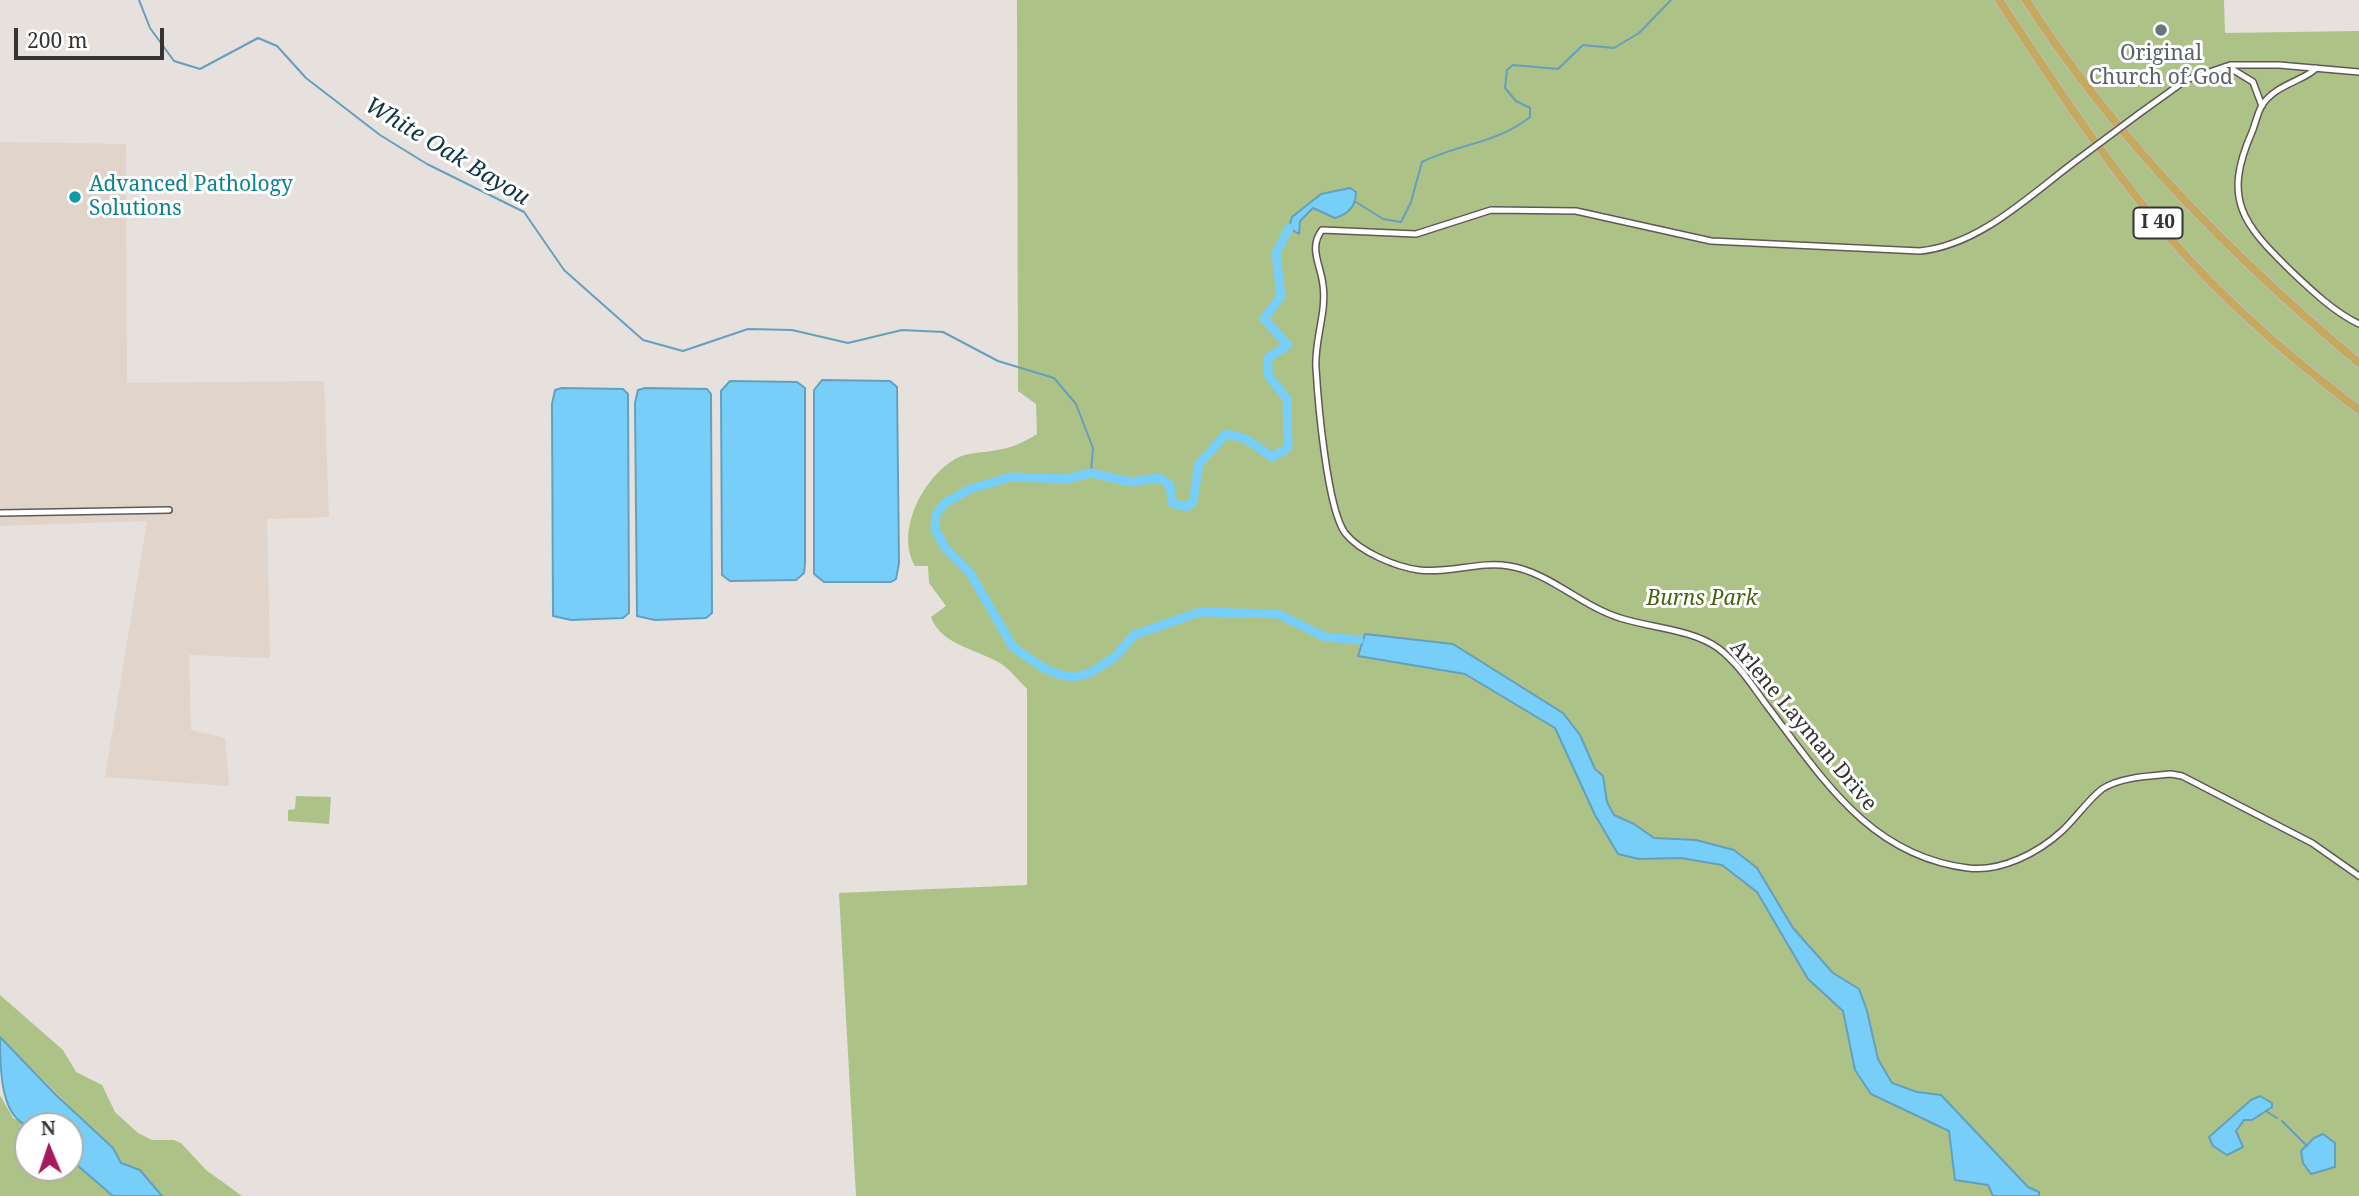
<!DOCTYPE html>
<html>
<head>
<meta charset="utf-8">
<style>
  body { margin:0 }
  #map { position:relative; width:2359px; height:1196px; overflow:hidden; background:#e6e1dd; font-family:"Noto Serif",serif }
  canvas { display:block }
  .north { position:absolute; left:14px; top:1112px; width:70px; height:70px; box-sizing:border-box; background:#fff; border:2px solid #afaead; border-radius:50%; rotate:358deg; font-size:19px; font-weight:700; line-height:28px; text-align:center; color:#363432 }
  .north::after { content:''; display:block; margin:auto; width:24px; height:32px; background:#a71a5d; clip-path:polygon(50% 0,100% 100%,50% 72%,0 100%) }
  .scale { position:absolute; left:14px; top:28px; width:150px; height:32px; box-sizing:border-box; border:4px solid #363432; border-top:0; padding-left:9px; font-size:21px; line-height:24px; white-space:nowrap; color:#363432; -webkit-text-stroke:5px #fff; paint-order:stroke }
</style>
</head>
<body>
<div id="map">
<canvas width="2359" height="1196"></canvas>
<div class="north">N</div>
<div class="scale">200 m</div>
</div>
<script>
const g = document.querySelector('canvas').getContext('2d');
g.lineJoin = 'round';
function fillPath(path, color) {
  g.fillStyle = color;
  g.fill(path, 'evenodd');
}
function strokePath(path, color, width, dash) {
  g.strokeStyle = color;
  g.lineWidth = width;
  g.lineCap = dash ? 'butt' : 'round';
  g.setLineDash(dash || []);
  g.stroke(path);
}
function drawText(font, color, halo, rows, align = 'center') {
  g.font = font + ' "Noto Serif",serif';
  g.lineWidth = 6;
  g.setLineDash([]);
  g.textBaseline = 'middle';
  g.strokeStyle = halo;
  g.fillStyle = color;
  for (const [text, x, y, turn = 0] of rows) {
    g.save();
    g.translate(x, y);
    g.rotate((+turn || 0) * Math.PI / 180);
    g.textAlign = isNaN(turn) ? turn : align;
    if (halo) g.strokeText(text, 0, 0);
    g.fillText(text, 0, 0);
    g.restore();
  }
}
fillPath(new Path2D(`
  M0,142L126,144L127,383L324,381L329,517L267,519L270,658L189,655L191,730L225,738L229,786L105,777L147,521L0,526Z`), '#e0d4cb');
fillPath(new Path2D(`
  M1017,0H2224L2225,33L2359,31V1196H856L839,893L1027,885V689C1019,681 1012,672 1003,665C981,650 941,646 931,617L946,606L929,583L928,566H915C895,531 923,478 955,459C967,452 984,453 997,450C1012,448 1024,442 1037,434L1036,404L1018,391Z
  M296,796L331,797L329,824L288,821V810L295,809Z
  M0,995L63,1050L76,1072L102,1085L115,1112L138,1133L152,1140H174L181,1143L206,1170L242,1196H162L144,1174L121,1163L116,1153L0,1037Z
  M0,1095L13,1118L28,1126V1168H70V1159L113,1196H0Z`), '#adc287');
const water = new Path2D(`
  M1350,188L1356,192C1356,206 1349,214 1335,218L1313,208L1300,221L1299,234L1289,228L1292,217L1321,194Z
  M822,380L890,381L897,387L899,563L896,579L891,582H824L814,574V390Z
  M730,381L797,382L805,388V564L804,573L796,580L730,581L722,575L721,391Z
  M562,388L623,389L628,394L629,613L623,618L571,620L553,616L552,404L555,390Z
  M645,388L707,389L711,394L712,613L706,618L655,620L637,616L635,403L638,390Z
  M1365,634L1453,644L1563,713L1580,735L1595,769L1603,776L1607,802L1614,815L1634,824L1654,838L1696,840L1734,850L1757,868L1793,928L1833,973L1859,989L1867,1011L1878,1059L1892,1083L1917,1092L1941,1095L2028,1187L2039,1192V1196H1993L1988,1185L1955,1180L1949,1131L1871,1094L1855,1070L1843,1011L1808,979L1757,892L1722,865L1681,858L1639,859L1618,854L1595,815L1555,728L1465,674L1358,656Z
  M0,1037L56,1095L113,1148L121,1163L140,1170L162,1196H113L70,1159V1126C57,1126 38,1129 26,1125C0,1114 0,1066 0,1037Z
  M2260,1096L2272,1103V1107L2252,1120H2244L2236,1131L2243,1147L2227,1155L2213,1146L2209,1137L2251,1100Z
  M2323,1134L2335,1143V1167L2311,1174L2303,1163L2301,1151L2314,1138Z`);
fillPath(water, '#77cef8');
strokePath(water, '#64a0bd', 2);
strokePath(new Path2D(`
  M139,0L150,28L174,61L200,69L258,38L277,46L306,78L380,135L427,164L524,212L564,270L643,340L683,351L748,329L792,330L848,343L902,330L943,332L998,361L1054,378L1076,404L1093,448L1091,473
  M1356,202L1383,219L1401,222L1411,202L1422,162C1458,144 1498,143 1530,117V108L1516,101L1505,88L1507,70L1513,65L1558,69L1583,45L1614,48L1639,33L1671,0
  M2266,1111L2277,1118
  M2282,1121L2307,1146`), '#64a0bd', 2);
strokePath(new Path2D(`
  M1289,228L1276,253L1281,296L1264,319L1288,345L1268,358V375L1287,399L1288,448L1272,457L1246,439L1226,434L1199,464L1193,502L1186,507L1172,503L1170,485L1159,478L1130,482L1091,473L1066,479L1011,477L970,489L945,503L936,515L935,529L946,549L970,573L1013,647L1043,668L1061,675L1074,677L1090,673L1115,657L1134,635L1200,612L1278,614L1325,637L1359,640`), '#77cef8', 9);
const tertiary = new Path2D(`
  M2230,65H2279L2359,72
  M2316,68C2307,80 2274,84 2261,107C2257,115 2255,125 2252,132C2222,200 2243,224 2291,271C2311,290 2334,312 2359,324
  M2140,113L2186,80L2227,66L2253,82L2262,106
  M2077,160C2030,195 1980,245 1920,251L1711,241L1576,211L1491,210L1416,234L1322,230C1308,248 1321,265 1323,285C1327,312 1314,341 1316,368C1318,402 1327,508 1345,533C1360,552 1396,567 1419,570C1449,574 1479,561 1509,566C1549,572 1581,606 1620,618C1651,628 1691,629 1718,648C1739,664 1753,687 1768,707C1823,779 1870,856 1968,868C2001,872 2038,853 2062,831C2076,818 2087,801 2102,789C2120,777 2150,776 2171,774L2182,776L2312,843L2359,876
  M0,513L169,510`);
const motorway = new Path2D(`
  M1999,0C2053,82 2106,163 2170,238C2226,303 2291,358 2359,410
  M2026,0C2115,139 2234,258 2359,363`);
strokePath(tertiary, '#5e5956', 8);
strokePath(motorway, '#bfbebd', 10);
strokePath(tertiary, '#fff', 5);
strokePath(motorway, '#c5aa5e', 8);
const tertiaryBridge = new Path2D(`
  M2077,160L2140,113`);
strokePath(tertiaryBridge, '#5e5956', 8, []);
strokePath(tertiaryBridge, '#fff', 5);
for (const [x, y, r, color] of [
  [2161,30,7,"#6b7280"],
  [75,197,7,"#0f9aa8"]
]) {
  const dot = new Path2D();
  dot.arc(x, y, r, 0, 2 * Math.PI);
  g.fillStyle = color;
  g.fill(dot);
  strokePath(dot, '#fff', 2.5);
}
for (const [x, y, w] of [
  [2158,223,49]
]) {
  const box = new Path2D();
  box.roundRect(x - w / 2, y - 15.5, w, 31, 5);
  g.fillStyle = '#fff';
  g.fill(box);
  strokePath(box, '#363432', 2);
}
drawText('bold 19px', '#363432', null, [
  ["I 40",2158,223]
]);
drawText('21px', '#5b616d', '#fff', [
  ["Original",2161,54],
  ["Church of God",2161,78]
]);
drawText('21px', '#0d838f', '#fff', [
  ["Advanced Pathology",89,185],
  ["Solutions",89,209]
], 'left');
drawText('italic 21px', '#4a600d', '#fff', [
  ["Burns Park",1702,599]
]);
drawText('21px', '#363432', '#fff', [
  ["Arlene Layman Drive",1803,726,50]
]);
drawText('italic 23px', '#0e3547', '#fff', [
  ["White Oak Bayou",447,152,31]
]);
</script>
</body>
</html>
